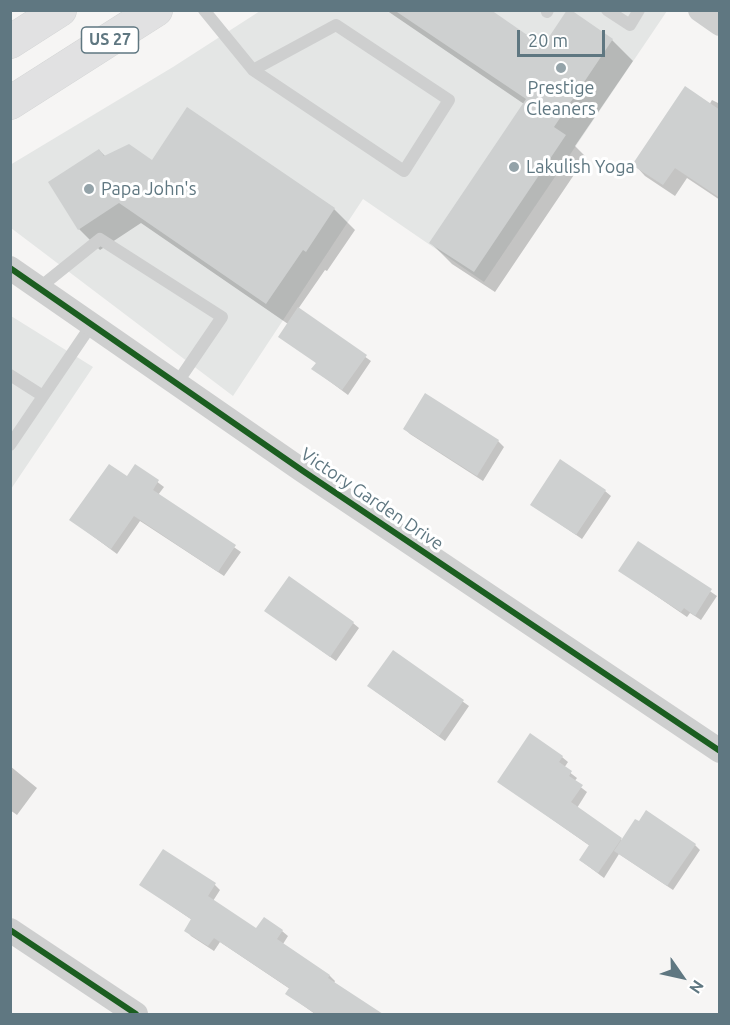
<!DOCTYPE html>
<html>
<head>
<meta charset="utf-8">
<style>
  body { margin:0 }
  #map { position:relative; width:730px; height:1025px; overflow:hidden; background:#f6f5f4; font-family:Ubuntu,sans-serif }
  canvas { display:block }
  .frame { position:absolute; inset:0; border:12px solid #5f7781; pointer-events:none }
  .north { position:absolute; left:652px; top:947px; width:60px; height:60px; -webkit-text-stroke:4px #fff; paint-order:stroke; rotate:124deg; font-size:16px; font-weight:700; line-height:24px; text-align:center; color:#5f7781 }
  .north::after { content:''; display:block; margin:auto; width:21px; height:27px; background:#5f7781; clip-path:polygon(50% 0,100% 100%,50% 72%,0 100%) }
  .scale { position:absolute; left:517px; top:30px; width:88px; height:27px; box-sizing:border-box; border:3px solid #5f7781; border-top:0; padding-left:8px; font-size:18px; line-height:21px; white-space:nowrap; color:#5f7781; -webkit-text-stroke:4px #fff; paint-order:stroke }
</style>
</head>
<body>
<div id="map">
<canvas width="730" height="1025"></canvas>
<div class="frame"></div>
<div class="north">N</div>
<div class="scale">20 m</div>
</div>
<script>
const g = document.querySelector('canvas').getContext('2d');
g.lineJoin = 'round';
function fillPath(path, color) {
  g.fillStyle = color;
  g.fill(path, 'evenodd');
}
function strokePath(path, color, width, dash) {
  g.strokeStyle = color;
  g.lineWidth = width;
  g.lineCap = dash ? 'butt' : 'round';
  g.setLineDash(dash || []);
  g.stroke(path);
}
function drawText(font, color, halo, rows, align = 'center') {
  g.font = font + ' Ubuntu,sans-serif';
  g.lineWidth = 6;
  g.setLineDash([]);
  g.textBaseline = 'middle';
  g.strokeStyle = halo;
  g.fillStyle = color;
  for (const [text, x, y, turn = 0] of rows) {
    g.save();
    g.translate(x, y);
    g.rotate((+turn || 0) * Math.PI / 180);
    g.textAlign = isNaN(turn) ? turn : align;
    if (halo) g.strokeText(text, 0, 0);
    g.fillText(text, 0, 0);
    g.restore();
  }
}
fillPath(new Path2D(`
  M260,11H667L484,282L363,199L233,396L11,228L10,165L173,67Z
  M11,316L93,367L11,489Z`), '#e4e6e5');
fillPath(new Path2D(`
  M386,10H488L544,48L612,40L633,61L575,146L586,157L495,292L452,264L431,243L524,104Z
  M712,100L720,104V200L687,178L675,196L645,176L634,164L709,105Z
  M99,150L106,157L152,162L334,209L355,230L327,271L325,270L298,309L371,361L348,395L313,369L317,364L288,324L141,223L100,250L79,229Z
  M426,395L498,441L504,447L483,481L410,434L405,429Z
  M136,466L164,487L158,495L241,552L224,576L140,521L117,554L71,520L127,478Z
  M605,491L611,496L582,539L532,505Z
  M639,543L717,596L701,620L690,613L687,617L620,571Z
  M266,611L353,623L359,628L336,661Z
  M393,652L469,706L445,741L375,691Z
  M562,757L568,762L564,768L577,778L574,782L587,792L577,808L622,840L695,845L700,850L673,890L619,854L604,878L580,860L590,846L499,782Z
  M10,766L37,788L17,815L10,810Z
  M141,885H215L220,890L213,901L257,930L282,931L288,936L283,944L330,976L335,981L334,983L380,1014H315L287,994L290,989L220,942L214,951L191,936L186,930L192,920Z`), '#0003');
fillPath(new Path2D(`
  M394,10H491L543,46L567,10H571L613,39L554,127L566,135L474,272L429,243L526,99Z
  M685,86L720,110V198L675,168L663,185L632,165Z
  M187,107L335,208L306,252L303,250L266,304L119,203L78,230L48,182L99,149L104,156L129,144L152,160Z
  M298,307L367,355L342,390L311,369L316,363L278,337Z
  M425,393L499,440L477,476L403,429Z
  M560,459L606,490L576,535L530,505Z
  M109,464L127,476L135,464L159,480L153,490L236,545L218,572L134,516L111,549L69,520Z
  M638,541L712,589L695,616L684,608L681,612L618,571Z
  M289,576L354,622L330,657L264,611Z
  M393,650L464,700L439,736L367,686Z
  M530,733L563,756L559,762L572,771L569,776L583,785L571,802L622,838L598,873L579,860L589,845L497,782Z
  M646,810L696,844L667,886L614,851L635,819L639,821Z
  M163,849L216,883L208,896L256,928L264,917L283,930L277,939L330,975L328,978L383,1014H316L285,994L289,988L214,938L208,946L184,931L191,919L139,885Z`), '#ced0d0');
const primary = new Path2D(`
  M10,42L60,10
  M10,103L156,10`);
strokePath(primary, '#d1d3d3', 34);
strokePath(new Path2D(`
  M204,10L253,70L404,171L449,100L336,25L253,70
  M607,10L630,25L639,10
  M547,12L548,10
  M39,288L100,239L222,317L177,383
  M10,375L43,396
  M10,445L92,324`), '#cecfcf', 12);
strokePath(new Path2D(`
  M700,10L720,24
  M10,268L303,471L720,751
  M10,930L136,1014`), '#cecfcf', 24);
strokePath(primary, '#e1e1e2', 33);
strokePath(new Path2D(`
  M10,268L303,471L720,751
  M10,930L136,1014`), '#1b5e20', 6);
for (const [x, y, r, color] of [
  [561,68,6,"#94a3a9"],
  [514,167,6,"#94a3a9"],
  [89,189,6,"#94a3a9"]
]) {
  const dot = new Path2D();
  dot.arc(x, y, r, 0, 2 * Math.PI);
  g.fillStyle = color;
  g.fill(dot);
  strokePath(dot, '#fff', 2);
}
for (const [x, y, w] of [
  [110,40,57]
]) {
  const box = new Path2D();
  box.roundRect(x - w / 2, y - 13, w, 26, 4.5);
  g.fillStyle = '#fff';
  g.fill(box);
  strokePath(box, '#5f7781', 1.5);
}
drawText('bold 16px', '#5f7781', null, [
  ["US 27",110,40]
]);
drawText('18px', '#5f7781', '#fff', [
  ["Prestige",561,88,"center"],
  ["Cleaners",561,109,"center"],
  ["Lakulish Yoga",526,167],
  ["Papa John's",101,189]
], 'left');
drawText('18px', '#5f7781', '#fff', [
  ["Victory Garden Drive",372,499,34]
]);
</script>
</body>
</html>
